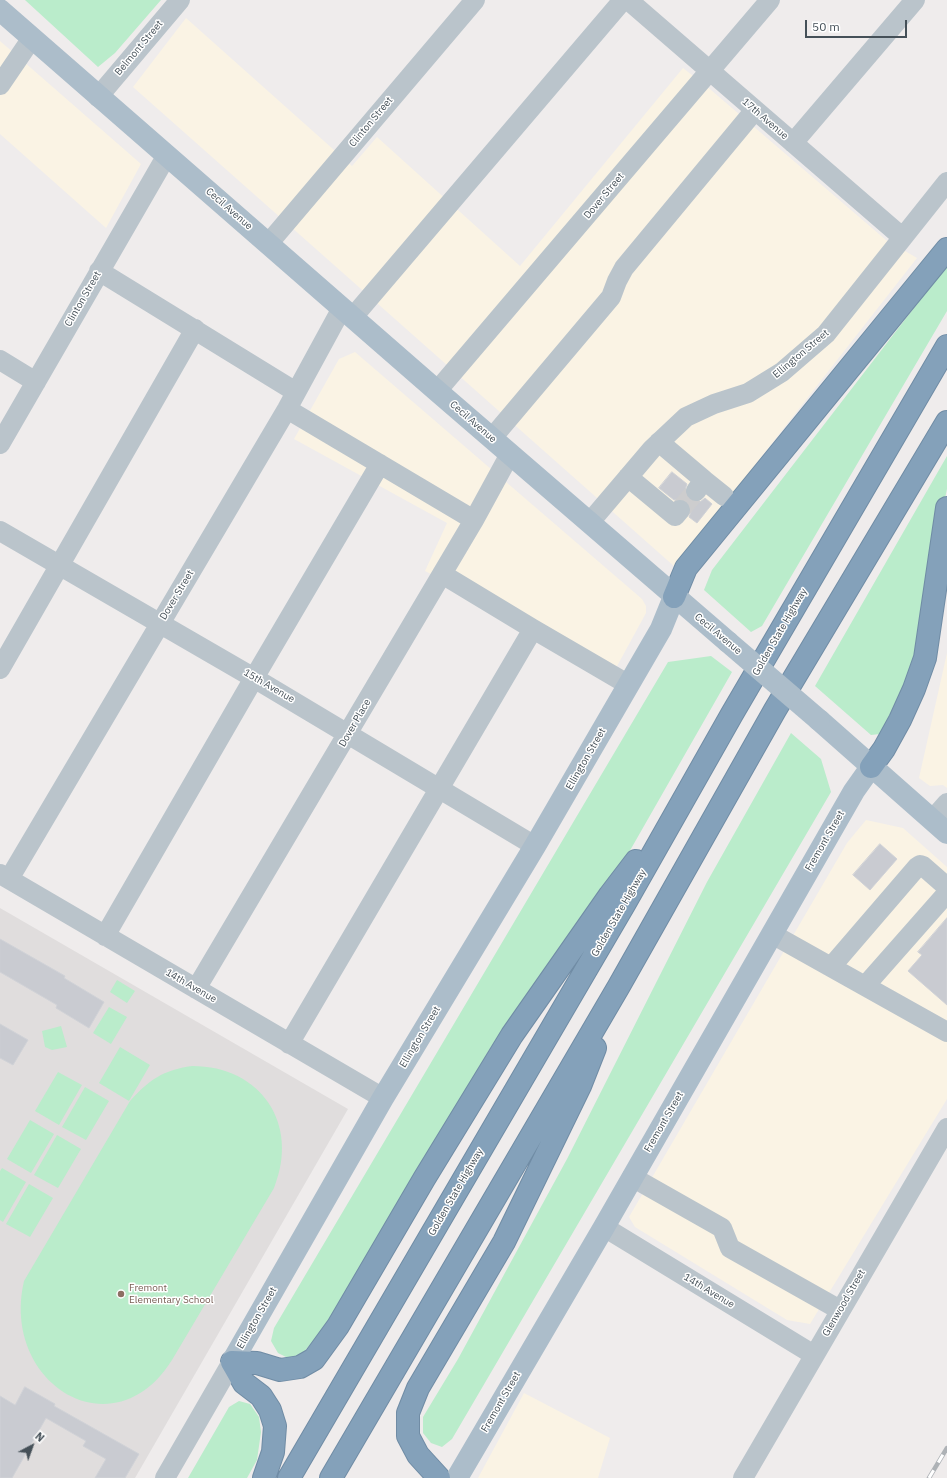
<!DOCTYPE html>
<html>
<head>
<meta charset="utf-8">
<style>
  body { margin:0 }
  #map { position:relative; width:947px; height:1478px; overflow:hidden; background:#efecec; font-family:"IBM Plex Sans",sans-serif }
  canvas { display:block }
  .north { position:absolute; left:12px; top:1426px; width:40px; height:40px; -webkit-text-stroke:3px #fff; paint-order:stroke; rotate:41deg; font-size:11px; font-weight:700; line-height:16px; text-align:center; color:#455058 }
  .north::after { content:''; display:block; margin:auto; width:14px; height:18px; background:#455058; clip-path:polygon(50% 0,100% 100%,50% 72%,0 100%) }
  .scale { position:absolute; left:805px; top:20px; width:102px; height:18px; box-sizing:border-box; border:2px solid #455058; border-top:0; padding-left:5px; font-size:12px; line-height:14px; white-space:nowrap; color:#455058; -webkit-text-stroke:3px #fff; paint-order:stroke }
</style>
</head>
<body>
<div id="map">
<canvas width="947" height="1478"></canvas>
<div class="north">N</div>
<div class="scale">50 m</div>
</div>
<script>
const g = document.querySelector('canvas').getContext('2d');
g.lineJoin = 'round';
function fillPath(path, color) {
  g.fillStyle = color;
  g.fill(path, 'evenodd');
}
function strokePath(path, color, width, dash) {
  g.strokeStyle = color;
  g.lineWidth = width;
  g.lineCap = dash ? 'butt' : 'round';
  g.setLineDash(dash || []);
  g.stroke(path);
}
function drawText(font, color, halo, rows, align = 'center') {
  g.font = font + ' "IBM Plex Sans",sans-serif';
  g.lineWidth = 3;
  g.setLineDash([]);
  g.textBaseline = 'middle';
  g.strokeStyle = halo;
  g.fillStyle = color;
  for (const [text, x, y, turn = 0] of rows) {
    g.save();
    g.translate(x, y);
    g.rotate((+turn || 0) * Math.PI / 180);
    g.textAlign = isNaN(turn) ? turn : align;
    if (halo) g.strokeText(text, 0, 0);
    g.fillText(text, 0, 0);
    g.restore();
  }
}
fillPath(new Path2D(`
  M186,18L352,166L377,137L520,266L683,68L711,90L886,240L917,258L675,567L133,87Z
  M0,41L141,164L106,228L0,134Z
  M355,352L642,599L646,606V613L616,668L425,571L447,523L294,439L339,359Z
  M947,653V788L943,785L930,786L919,778Z
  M866,820L903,828L947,867V1099L810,1324L787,1320L635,1227L629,1217L847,843Z
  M524,1393L610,1438L598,1478H478Z`), '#faf3e4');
fillPath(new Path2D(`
  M0,908L348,1109L135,1478H0Z`), '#e0dddd');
fillPath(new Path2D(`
  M25,0H161L115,53L98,67Z
  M947,265V311L762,626L751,632L704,590L712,570Z
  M947,456V489L940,522L918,656L905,690L880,734L871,735L815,686Z
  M711,656L732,672L612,882L489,1050L364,1263L320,1333L303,1353L290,1359L278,1353L271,1341L274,1328L668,662Z
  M791,733L821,759L831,792L452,1439L442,1447L431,1443L423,1433V1417L458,1359L567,1159L707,882Z
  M117,980L135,991L127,1003L110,992Z
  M109,1007L127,1017L111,1044L93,1033Z
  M61,1026L67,1047L52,1050L45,1047L42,1031Z
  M120,1047L150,1065L129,1101L99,1083Z
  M192,1066C261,1066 300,1124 274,1188L172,1360C113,1454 0,1383 24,1281L130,1101C149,1080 163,1070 192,1066Z
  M58,1072L82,1085L59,1125L35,1111Z
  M85,1087L109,1101L86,1140L62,1127Z
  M30,1120L54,1134L31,1173L7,1159Z
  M57,1135L81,1149L58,1188L34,1175Z
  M2,1168L26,1182L3,1222L0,1220V1171Z
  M29,1184L53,1198L30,1237L6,1224Z
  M239,1401L250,1404L259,1417L261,1432L257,1460L247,1478H188L229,1407Z`), '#baeccb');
const building = new Path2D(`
  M672,472L687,484L685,490V495L689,500L695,502H700L705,498L712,504L697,523L689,517L691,512V506L688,501L682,499L674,500L659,488Z
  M880,844L897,859L870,890L853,875Z
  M947,918V1005L908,971L922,955L918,952Z
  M0,939L65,976L64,978L104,1002L89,1028L56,1008L57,1005L0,972Z
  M0,1024L28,1040L13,1065L0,1058Z
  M25,1387L55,1404L54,1406L139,1454L125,1478H95L106,1459L83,1446L86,1441L46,1418L12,1478H0V1396L15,1405Z`);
fillPath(building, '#c9cbd1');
strokePath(building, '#d0d2d7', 1);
strokePath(new Path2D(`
  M680,510L696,491`), '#cdcdce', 20, [20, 10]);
const highway = new Path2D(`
  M674,597L686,568L947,249
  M871,767L884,749L900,720L914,689L925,658L947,508
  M232,1362L257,1363L280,1370L300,1367L314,1359L338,1326L424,1179L512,1035L610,895L636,861
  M232,1362L244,1383L261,1396L270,1410L275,1426L273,1452L264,1478
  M289,1478L625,903L732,714L947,346
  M331,1478L619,986L775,710L947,422
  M439,1478L418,1455L408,1436V1413L418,1388L504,1242L580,1086L595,1048`);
strokePath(highway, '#708ca5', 24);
strokePath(new Path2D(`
  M628,0L902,237
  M0,85L32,38
  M98,97L180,0
  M793,143L915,0
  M268,244L475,0
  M99,271L296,392
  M353,317L623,0
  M0,360L36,382
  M437,391L770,0
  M287,409L474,520
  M492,438L611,297L617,281L624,268L755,110
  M659,442L704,480L696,491
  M0,444L167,155
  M628,477L675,516L680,510
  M704,480L724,496
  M590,522L652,449L686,417L714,404L748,393L782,372L826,334L947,182
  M0,531L254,678L535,846
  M442,574L533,629L629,685
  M0,669L195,329
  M932,820L947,803
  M0,874L383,1098
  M9,879L287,409L342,308
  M772,934L947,1032
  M105,936L254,678L380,464
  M831,967L917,867L920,865L923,866L947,887
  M865,986L947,893
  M196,989L474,520L510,454
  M289,1044L533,629
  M632,1177L722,1228L730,1248L840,1310
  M604,1227L814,1355
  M165,1478L232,1362
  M743,1478L947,1128`), '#bac4cb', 20);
strokePath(new Path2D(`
  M0,10L437,391L728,642
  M819,720L947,833
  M232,1362L383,1098L535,846L661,629L674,597
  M457,1478L604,1227L854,791L871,767`), '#acbdca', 22);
strokePath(highway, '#84a1ba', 22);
const rail = new Path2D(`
  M929,1478L947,1448`);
strokePath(rail, '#aeb2b6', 4.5);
strokePath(rail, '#fff', 3, [9]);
strokePath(new Path2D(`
  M728,642L819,720`), '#acbdca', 22);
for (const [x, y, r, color] of [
  [121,1294,4,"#8d6e63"]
]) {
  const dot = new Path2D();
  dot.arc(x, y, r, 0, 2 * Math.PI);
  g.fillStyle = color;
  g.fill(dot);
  strokePath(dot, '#fff', 1.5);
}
drawText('10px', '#455058', '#fff', [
  ["Belmont Street",139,48,-50],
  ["17th Avenue",765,119,41],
  ["Clinton Street",371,122,-50],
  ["Dover Street",604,196,-50],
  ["Cecil Avenue",229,209,41],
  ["Clinton Street",83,299,-60],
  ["Ellington Street",801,354,-40],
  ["Cecil Avenue",473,422,41],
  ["Dover Street",177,595,-59],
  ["Golden State Highway",780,632,-60],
  ["Cecil Avenue",718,634,40],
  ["15th Avenue",269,686,30],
  ["Dover Place",355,723,-60],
  ["Ellington Street",586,759,-60],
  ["Fremont Street",825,841,-60],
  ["Golden State Highway",619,913,-60],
  ["14th Avenue",191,986,30],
  ["Ellington Street",420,1037,-59],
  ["Fremont Street",664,1122,-60],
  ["Golden State Highway",456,1192,-60],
  ["14th Avenue",709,1291,31],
  ["Glenwood Street",844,1303,-60],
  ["Ellington Street",257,1318,-60],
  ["Fremont Street",501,1402,-60]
]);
drawText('10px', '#785e54', '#fff', [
  ["Fremont",129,1288],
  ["Elementary School",129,1300]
], 'left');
</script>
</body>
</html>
